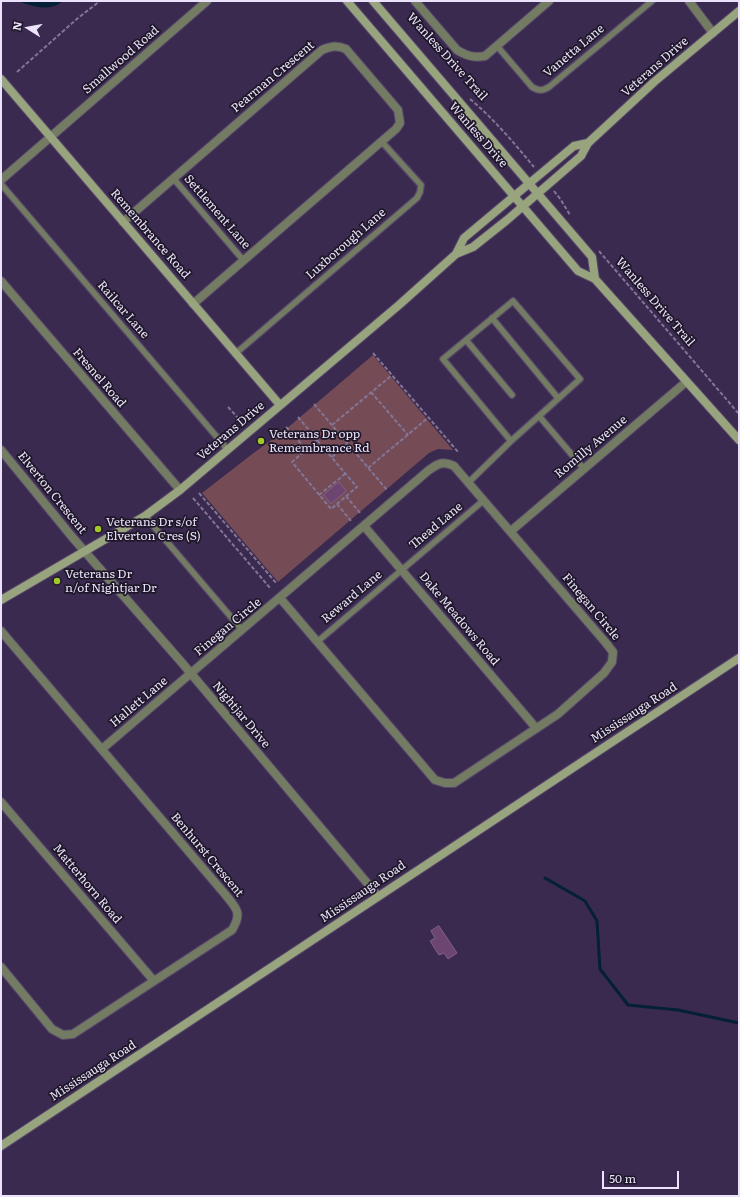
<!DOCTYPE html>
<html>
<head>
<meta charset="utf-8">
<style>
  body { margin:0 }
  #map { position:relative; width:740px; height:1197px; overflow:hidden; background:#3b2a50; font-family:Literata,serif }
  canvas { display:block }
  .frame { position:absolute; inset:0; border:2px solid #ebe2fb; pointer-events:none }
  .north { position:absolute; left:8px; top:8px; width:40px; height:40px; -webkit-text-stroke:3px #1e1728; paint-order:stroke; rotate:281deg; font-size:11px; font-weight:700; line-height:16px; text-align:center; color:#ebe2fb }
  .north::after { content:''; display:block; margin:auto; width:14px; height:18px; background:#ebe2fb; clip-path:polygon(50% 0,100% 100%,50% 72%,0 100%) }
  .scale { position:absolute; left:602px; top:1171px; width:77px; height:18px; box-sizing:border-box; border:2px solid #ebe2fb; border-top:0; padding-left:5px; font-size:12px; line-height:14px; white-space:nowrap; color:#ebe2fb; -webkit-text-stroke:3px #1e1728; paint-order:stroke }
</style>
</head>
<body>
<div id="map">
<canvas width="740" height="1197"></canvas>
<div class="frame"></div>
<div class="north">N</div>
<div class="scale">50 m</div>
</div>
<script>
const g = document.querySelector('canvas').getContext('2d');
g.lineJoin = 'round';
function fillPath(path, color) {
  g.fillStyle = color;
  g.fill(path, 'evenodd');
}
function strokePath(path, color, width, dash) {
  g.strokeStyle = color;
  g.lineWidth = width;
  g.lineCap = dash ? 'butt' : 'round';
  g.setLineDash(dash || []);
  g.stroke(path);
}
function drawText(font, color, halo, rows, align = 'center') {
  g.font = font + ' Literata,serif';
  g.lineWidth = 3.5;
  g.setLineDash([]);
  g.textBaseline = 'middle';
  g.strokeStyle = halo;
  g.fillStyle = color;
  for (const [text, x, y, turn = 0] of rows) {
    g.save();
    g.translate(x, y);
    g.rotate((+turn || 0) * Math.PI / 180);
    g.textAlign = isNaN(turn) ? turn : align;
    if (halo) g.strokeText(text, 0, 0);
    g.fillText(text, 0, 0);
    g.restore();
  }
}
fillPath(new Path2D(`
  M373,355L453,450L438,449L429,453L278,582L202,493L251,455L285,430Z`), '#754b56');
fillPath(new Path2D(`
  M18,1H63C50,12 33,7 18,1Z`), '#042034');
strokePath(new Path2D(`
  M545,878L585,901L597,921L600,969L628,1005L678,1010L739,1023`), '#042034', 3);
const building = new Path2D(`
  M339,482L346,491L331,504L324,495Z
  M439,926L457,953L448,959L444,953L439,955L430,941L435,938L431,931Z`);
fillPath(building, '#6c4571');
strokePath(building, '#826186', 1);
const lane = new Path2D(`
  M497,46L532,87C539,91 542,91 549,87L652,1
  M173,178L244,261
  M1,184L228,450
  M492,318L558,398
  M466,340L512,395
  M235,354L417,198L420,192L421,185L382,142
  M539,416L580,379L513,301L443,359L511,441L539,416L584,469
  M469,482L511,441
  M145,516L242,630
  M317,642L484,500`);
const street = new Path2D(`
  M415,1L457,50C467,56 474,58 485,56L549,1
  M689,1L713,33
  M1,180L207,1
  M123,222L322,50C331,46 337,45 346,49L398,110L400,123L396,129L193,304
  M1,281L180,490
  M1,450L73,538L183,664L378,896
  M364,526L536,728
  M511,531L686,382
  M1,631L224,893C236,908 243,912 232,930L73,1034L63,1035L52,1029L1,967
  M102,749L429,470C439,463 443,461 454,466L606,643L613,652L612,662L604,673L558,714L454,783H445L435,780L280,598
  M1,802L154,981`);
const secondary = new Path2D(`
  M347,1L578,271L595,279L739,440
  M373,1L592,257L595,279
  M1,79L280,405
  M456,254L464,238L574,146L588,143
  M1,600L145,516L180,490L399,305L456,254L473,247L507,220L581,156L588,143L654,82L739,11
  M1,1146L739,658`);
strokePath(lane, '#57476b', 8);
strokePath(street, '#57476b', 10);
strokePath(secondary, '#57476b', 10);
strokePath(new Path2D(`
  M17,72L78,18L100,1
  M470,99C494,119 514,143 534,167
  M554,191L561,200L570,215
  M599,251L739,414
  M373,353L459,453
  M371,392L408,435
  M314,404L387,490
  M228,407L239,419
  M298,417C318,441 337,464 357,487L331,509L292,462L317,440
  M332,425L392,375
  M286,427L306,449
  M332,457L347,444
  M368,468L429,417
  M199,493L277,584
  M319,495L345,474
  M346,496L360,513
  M193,498L271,589
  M337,504L351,521`), '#837596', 2, [4, 2]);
strokePath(lane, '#737c63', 5.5);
strokePath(street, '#737c63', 8);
strokePath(secondary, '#97a47d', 8);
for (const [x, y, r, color] of [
  [261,441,4,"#a3c927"],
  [98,529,4,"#a3c927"],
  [57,581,4,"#a3c927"]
]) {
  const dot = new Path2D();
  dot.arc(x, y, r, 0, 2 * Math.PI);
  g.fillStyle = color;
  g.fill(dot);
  strokePath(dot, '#1e1728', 1.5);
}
drawText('12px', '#ebe2fb', '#1e1728', [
  ["Vanetta Lane",574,51,-40],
  ["Wanless Drive Trail",447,57,48],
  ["Smallwood Road",121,60,-41],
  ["Veterans Drive",655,67,-41],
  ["Pearman Crescent",273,77,-40],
  ["Wanless Drive",478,135,49],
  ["Settlement Lane",217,212,49],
  ["Remembrance Road",150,234,49],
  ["Luxborough Lane",346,244,-41],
  ["Wanless Drive Trail",655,302,49],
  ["Railcar Lane",123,310,49],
  ["Fresnel Road",99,378,49],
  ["Veterans Drive",231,431,-40],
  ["Romilly Avenue",591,447,-40],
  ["Elverton Crescent",52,493,51],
  ["Thead Lane",436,526,-40],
  ["Reward Lane",352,597,-40],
  ["Finegan Circle",591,607,50],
  ["Dake Meadows Road",459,619,50],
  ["Finegan Circle",228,627,-40],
  ["Hallett Lane",139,702,-40],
  ["Mississauga Road",634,713,-33],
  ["Nightjar Drive",241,715,50],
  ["Benhurst Crescent",207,855,50],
  ["Matterhorn Road",87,884,50],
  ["Mississauga Road",363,892,-34],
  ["Mississauga Road",93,1071,-33]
]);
drawText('12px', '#ebe2fb', '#1e1728', [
  ["Veterans Dr opp",269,434],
  ["Remembrance Rd",269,448],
  ["Veterans Dr s/of",106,522],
  ["Elverton Cres (S)",106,536],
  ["Veterans Dr",65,574],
  ["n/of Nightjar Dr",65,588]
], 'left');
</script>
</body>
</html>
